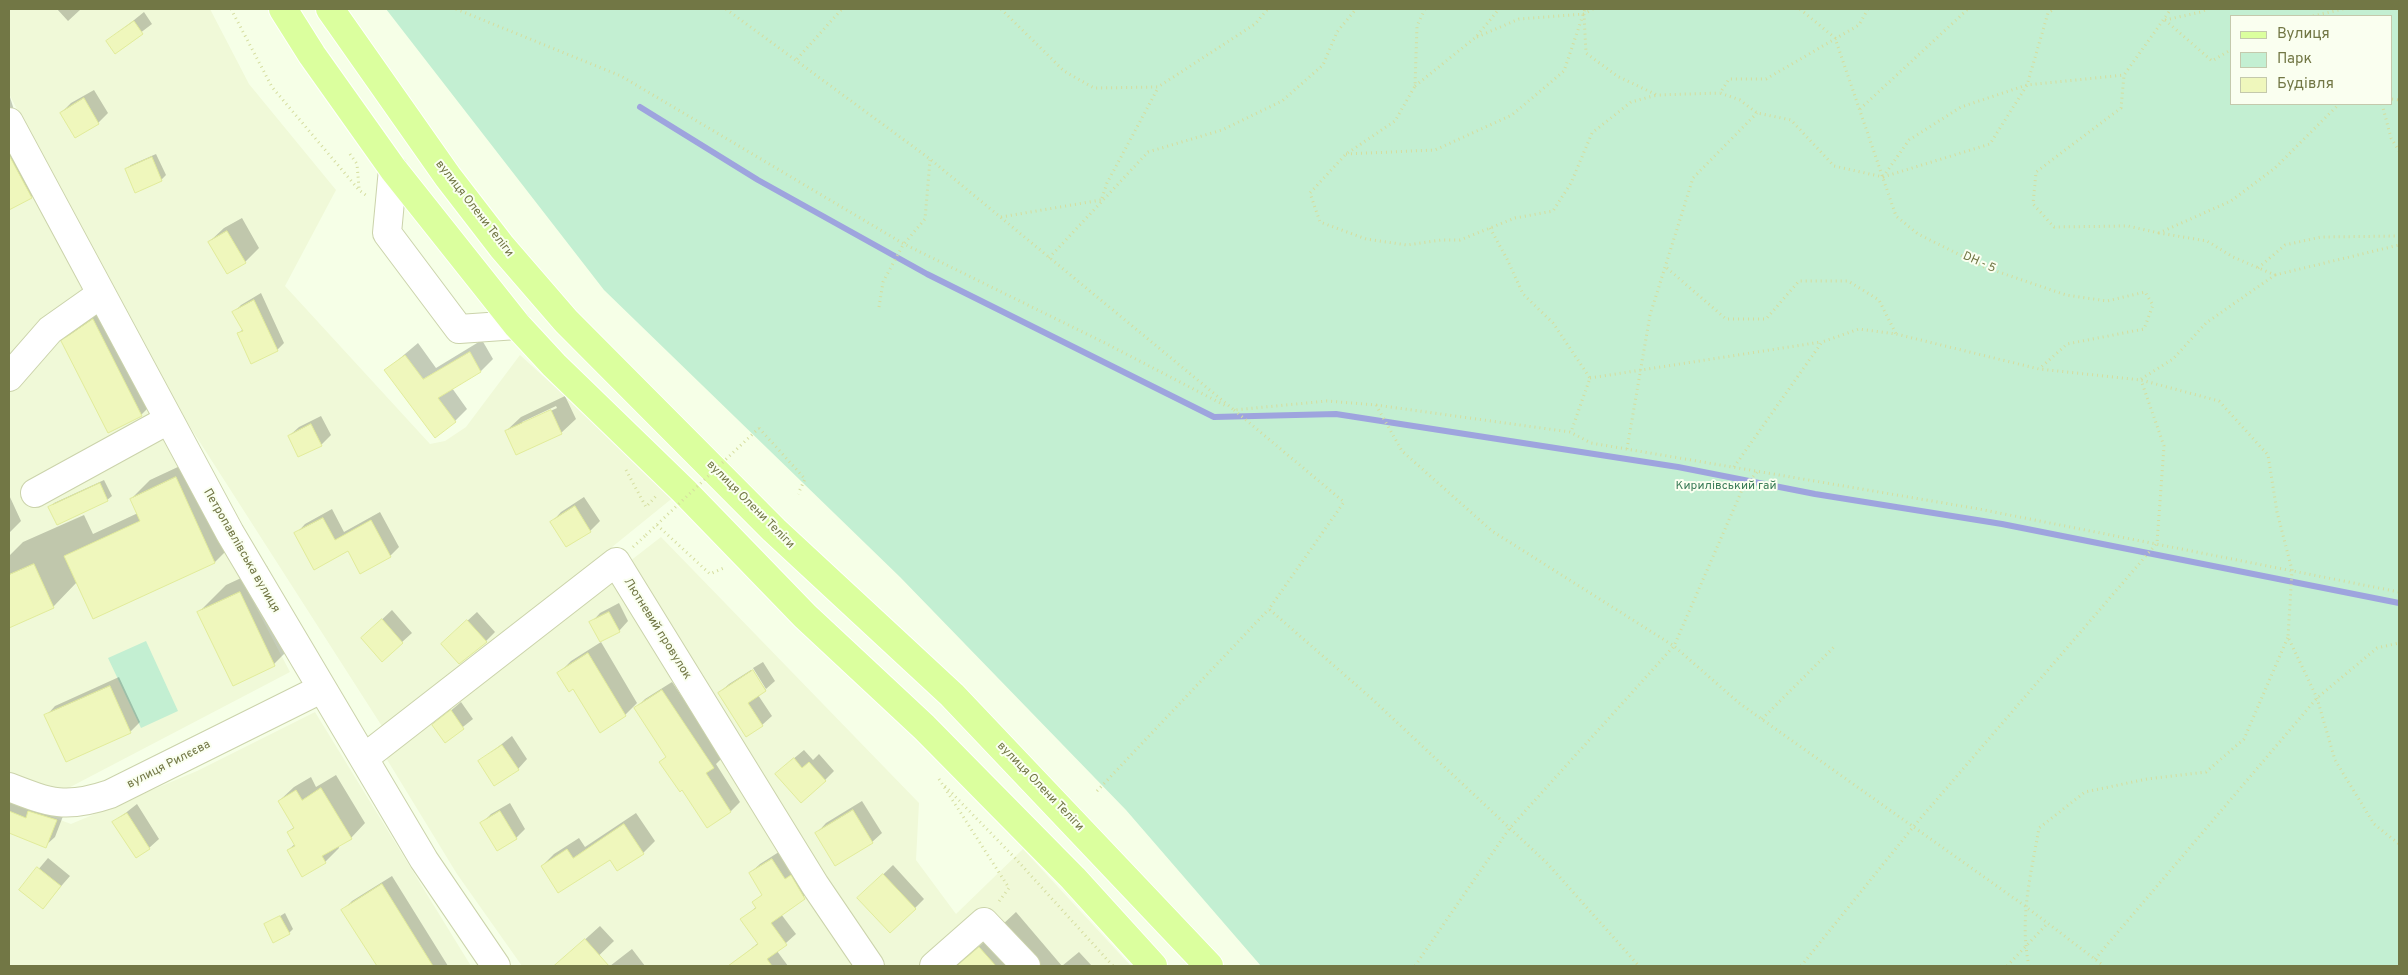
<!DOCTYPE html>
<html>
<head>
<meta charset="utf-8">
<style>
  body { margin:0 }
  #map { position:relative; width:2408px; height:975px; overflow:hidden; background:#f6ffe7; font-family:Overpass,sans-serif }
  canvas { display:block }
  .frame { position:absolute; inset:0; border:10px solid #727745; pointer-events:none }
  .legend { position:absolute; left:2230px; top:15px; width:162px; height:90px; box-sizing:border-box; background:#fafff0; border:1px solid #c4c9ac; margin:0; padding:6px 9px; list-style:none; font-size:15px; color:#727745 }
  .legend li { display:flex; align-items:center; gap:10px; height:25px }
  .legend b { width:25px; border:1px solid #c4c9ac }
</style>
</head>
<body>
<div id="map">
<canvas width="2408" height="975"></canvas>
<div class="frame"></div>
<ul class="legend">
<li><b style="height:6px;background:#dbff9e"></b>Вулиця</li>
<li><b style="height:14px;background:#c3efd2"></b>Парк</li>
<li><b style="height:14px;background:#eff7bc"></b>Будівля</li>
</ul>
</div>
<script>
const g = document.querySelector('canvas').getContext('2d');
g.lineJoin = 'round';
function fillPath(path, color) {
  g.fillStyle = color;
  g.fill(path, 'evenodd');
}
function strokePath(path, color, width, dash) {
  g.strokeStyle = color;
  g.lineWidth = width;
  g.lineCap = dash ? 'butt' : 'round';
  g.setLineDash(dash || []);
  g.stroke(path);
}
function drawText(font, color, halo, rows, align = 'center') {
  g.font = font + ' Overpass,sans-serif';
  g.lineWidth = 4;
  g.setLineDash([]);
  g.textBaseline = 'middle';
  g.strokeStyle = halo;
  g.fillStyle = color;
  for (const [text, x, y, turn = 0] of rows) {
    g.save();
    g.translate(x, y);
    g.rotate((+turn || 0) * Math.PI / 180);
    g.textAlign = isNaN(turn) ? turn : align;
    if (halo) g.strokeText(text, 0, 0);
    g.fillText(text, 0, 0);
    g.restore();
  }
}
fillPath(new Path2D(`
  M9,9H210L249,84L336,190L285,286L430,444L445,441L466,427L520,355L675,496L385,731L160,380L9,94Z
  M9,137L290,672L55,795L9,779Z
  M661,537L919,803L916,860L956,914L1023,849L1131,966H522L457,874L383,753Z
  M315,712L471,966H9V801L71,824L197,771Z`), '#f0f9d8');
fillPath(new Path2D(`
  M386,9H2399V966H1261L1126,810L900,577L604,290ZM2232,16H2392V104H2232Z
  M146,641L178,711L141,728L108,658Z`), '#c3efd2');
fillPath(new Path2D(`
  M57,9H81L68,21Z
  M144,12L152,24L115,52L108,41Z
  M94,90L108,113L98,123L61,113L71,103Z
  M9,94L14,110L50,178L31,197L9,208Z
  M156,154L166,175L161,180L126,169L131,165Z
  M242,218L259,248L245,262L209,242L224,228Z
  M261,293L284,343L277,350L239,333L243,329L234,312L241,305Z
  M112,301L160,396L141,415L63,341L82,322Z
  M482,340L493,359L481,371L452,388L467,409L455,421L386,370L418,343L436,368Z
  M565,396L576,419L561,433L506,431L521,417ZM556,406L557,408L522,424V422Z
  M321,416L331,435L321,445L289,436L299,427Z
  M195,459L234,543L215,562L94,618L77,582L53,607L9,626V556L23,542L84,515L93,534L138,513L131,499L150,480Z
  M104,480L112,496L107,500L50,508L54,503Z
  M9,495L21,521L9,533Z
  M584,497L600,521L590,531L567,546L552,522L561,512Z
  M332,509L344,532L380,512L399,547L390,556L348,549L296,534L305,524Z
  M267,566L301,637L274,664L199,612L226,585Z
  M619,603L628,621L619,631L591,623L600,613Z
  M392,610L412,633L382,660L372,629Z
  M477,612L495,632L486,641L452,635Z
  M601,642L637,703L625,715L559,673L571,661Z
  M763,662L775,681L766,689L753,668Z
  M751,670L766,690L758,695L772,716L762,725L719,693L729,684Z
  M119,677L140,722L130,732L66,761L46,716L55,706Z
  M672,682L723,757L716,764L740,802L731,811L707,826L667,756L636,708L645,699Z
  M461,702L473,719L445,741L434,725Z
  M512,736L527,759L518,769L479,762Z
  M804,750L813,760L819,754L834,771L825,780L786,765Z
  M336,775L365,823L351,838L338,845L339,848L325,862L288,850L295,844L288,832L294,827L279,801L294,787L311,777L316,787Z
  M9,798L65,811L55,837L45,846L10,832L9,834Z
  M862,801L882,833L872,842L817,833L826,823Z
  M510,803L525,829L516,838L482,823L491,814Z
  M137,804L159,839L149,848L114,822Z
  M636,813L655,841L643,853L542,866L554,854L579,838L585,847Z
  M782,850L814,888L781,914L796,934L777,951L788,966H744L739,959L758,943L742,920L757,906L754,902L763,894L750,873L760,864Z
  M48,858L70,876L43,907L21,890Z
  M893,865L924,899L915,908L868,889Z
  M392,876L448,966H378L343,910L352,901Z
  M1016,912L1062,966L1079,952L1092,966H958Z
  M285,913L293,929L289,933L266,925Z
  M600,926L614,941L588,966H564L560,962Z
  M632,949L645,966H610Z`), '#0003');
strokePath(new Path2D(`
  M640,107L758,180L927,274L1214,417L1336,414L1678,467L1815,494L2002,524L2399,603`), '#9ea4de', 6);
const building = new Path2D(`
  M134,21L143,34L115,54L106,41Z
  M84,98L99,124L75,138L60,113Z
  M9,155L32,198L9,210Z
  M152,157L162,181L135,193L125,169Z
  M227,231L246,263L227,274L208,242Z
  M254,300L278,351L251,364L237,333L243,331L232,312Z
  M93,319L142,416L108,433L61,341Z
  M470,352L481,372L438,398L456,422L435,438L384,370L405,355L423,379Z
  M551,410L562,434L516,455L505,431Z
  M311,424L322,446L298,457L288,436Z
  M176,477L215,563L93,619L64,556L140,521L130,499Z
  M100,483L108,501L57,525L48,507Z
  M575,506L591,532L566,547L550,522Z
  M323,518L335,540L371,520L391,557L360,574L348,551L314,570L294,533Z
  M34,564L54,608L9,628V575Z
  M240,592L275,666L233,686L197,612Z
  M609,612L620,632L600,642L589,622Z
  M382,619L403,643L382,662L361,638Z
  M467,620L487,642L459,664L441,644Z
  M588,653L626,716L600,733L573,689L569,692L557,673Z
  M753,670L766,691L748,703L763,726L746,737L718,693Z
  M110,686L131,733L66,762L44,715Z
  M662,690L714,768L706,773L731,812L707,828L682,790L680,792L659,762L666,757L634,708Z
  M451,710L464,729L445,743L432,725Z
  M502,745L519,770L494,786L478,761Z
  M794,758L802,768L809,762L826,781L801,803L775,774Z
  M321,788L352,839L322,856L326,863L302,877L287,850L295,846L287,832L294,828L278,801L296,790L302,800Z
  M853,810L873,843L835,866L815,833Z
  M9,811L26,818L28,811L57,820L46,848L9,833Z
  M500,811L517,839L497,851L480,823Z
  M127,813L150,849L136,858L112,822Z
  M624,824L644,854L617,871L610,860L558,893L541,866L567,849L573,858Z
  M772,859L785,879L791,875L805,899L771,923L787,945L767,959L772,966H728L758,944L740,919L756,908L752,902L762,895L749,873Z
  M37,867L61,886L43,909L19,890Z
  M883,874L916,909L890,933L857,898Z
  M382,884L433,966H377L341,910Z
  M280,916L290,934L273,943L264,924Z
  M585,939L609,966H554Z
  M979,947L996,966H957Z`);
fillPath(building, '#eff7bc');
strokePath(building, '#e2ec9a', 1);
const minor = new Path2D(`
  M9,122L230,533L424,860L496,966
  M393,169L387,233L459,329L517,325
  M9,377L50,330L101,294
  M35,493L168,420
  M364,758L616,562L815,885L870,966
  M9,787C50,803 66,809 110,794L321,689
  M934,966L984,922L1026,966`);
const major = new Path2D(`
  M283,9L312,55L393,169L517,325L554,365L684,491L805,616L924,727L1073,878L1153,966
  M330,9L448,177L502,247L566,321L774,530L952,695L1209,966`);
strokePath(minor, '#cbd3ab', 30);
strokePath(major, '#fff', 30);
strokePath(new Path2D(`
  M231,9L272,87L359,190L367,196
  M456,9L621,76L904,244L1105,343L1228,407
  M726,9L930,159L1234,410L1327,401L1376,405L1570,432L1591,443L1979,509L2399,592
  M1001,9L1064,71L1094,88L1158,87L1255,24L1268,9
  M1425,9L1417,26L1415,86L1395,121L1346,154L1310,193L1320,222L1366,239L1407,245L1441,240H1460L1515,218L1553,211L1571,183L1592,133L1631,102L1657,95
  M1593,9L1584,14L1586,53L1617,76L1657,95L1720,93
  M1800,9L1835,38L1896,216L1918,234L1984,267L2066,295L2107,301L2145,292L2153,305L2144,329L2067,344L2039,369
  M1868,9L1859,25L1766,79H1729L1720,93L1740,100L1757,113L1791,120L1834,166L1883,177L1990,144L2027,85L2048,13L2054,9
  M2313,16L2343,9
  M2165,20L2212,61L2232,49
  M2165,20L2201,12L2207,9
  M1477,37L1519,19L1584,14
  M797,59L842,9
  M1415,86L1476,37L1499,9
  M2392,99L2399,100
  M2382,104L2391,138L2399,151
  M1860,109L1968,9
  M350,154L357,164L359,188
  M1346,154L1435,150L1512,115L1564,71L1585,9
  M1883,177L1909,140L1961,107L2027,85L2124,75
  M1102,198L1107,183L1158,88
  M1001,217L1101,200
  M1490,228L1507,259L1523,294L1553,323L1590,378L1571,432
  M2159,233L2128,226L2054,227L2033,204L2036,172L2121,108L2124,75L2171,9
  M1049,258L1148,152L1222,130L1282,101L1323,65L1337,32L1356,9
  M1667,268L1726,319H1766L1799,281H1848L1879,300L1896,334
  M2258,268L2285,245L2321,237L2399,236
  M2275,275L2399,245
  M879,307L883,282L903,245L925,219L930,160
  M1590,378L1821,342
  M2141,379L2173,359L2206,323L2275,275L2233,257L2207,241L2159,233L2231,201L2275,168L2339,104
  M1376,405L1402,451L1492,531L1674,646L1739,703L2025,906L2104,966
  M1234,410L1344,502L1269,609L1371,698L1548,864L1639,966
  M759,428L805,479L798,494
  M1627,449L1650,315L1693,178L1757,113
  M1734,467L1822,342L1859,329L1896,334L2039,369L2141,380L2219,401L2268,455L2277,512L2292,570L2288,637L2317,698L2335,760L2374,824L2399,844
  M626,470L646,507L656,496
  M657,525L710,574L726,567
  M633,547L646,535
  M1762,719L1834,647
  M939,779L1009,888L997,904
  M945,786L1015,858L1113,966
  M1097,791L1269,609
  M2095,959L2317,698L2377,648L2399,643
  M1415,966L1509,829L1674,646L1742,490L1758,471
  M1801,966L1914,826L2157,543L2164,446L2141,380
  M2007,966L2048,923
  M2029,966C2019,919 2031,874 2039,828L2085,792L2147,779L2206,772L2244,739L2288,637`), '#d5dd9e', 3, [1, 4]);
strokePath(minor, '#fff', 28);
strokePath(major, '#dbff9e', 28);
strokePath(new Path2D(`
  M646,535L759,428`), '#d5dd9e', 3, [1, 4]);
drawText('12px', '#727745', '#fafff0', [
  ["вулиця Олени Теліги",474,209,52],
  ["DH - 5",1979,263,24],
  ["вулиця Олени Теліги",750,505,45],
  ["Петропавлівська вулиця",241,551,60],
  ["Лютневий провулок",657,629,58],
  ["вулиця Рилєєва",169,765,-27],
  ["вулиця Олени Теліги",1040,787,46]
]);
drawText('12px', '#3c7d59', '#fafff0', [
  ["Кирилівський гай",1726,487]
]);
</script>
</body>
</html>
